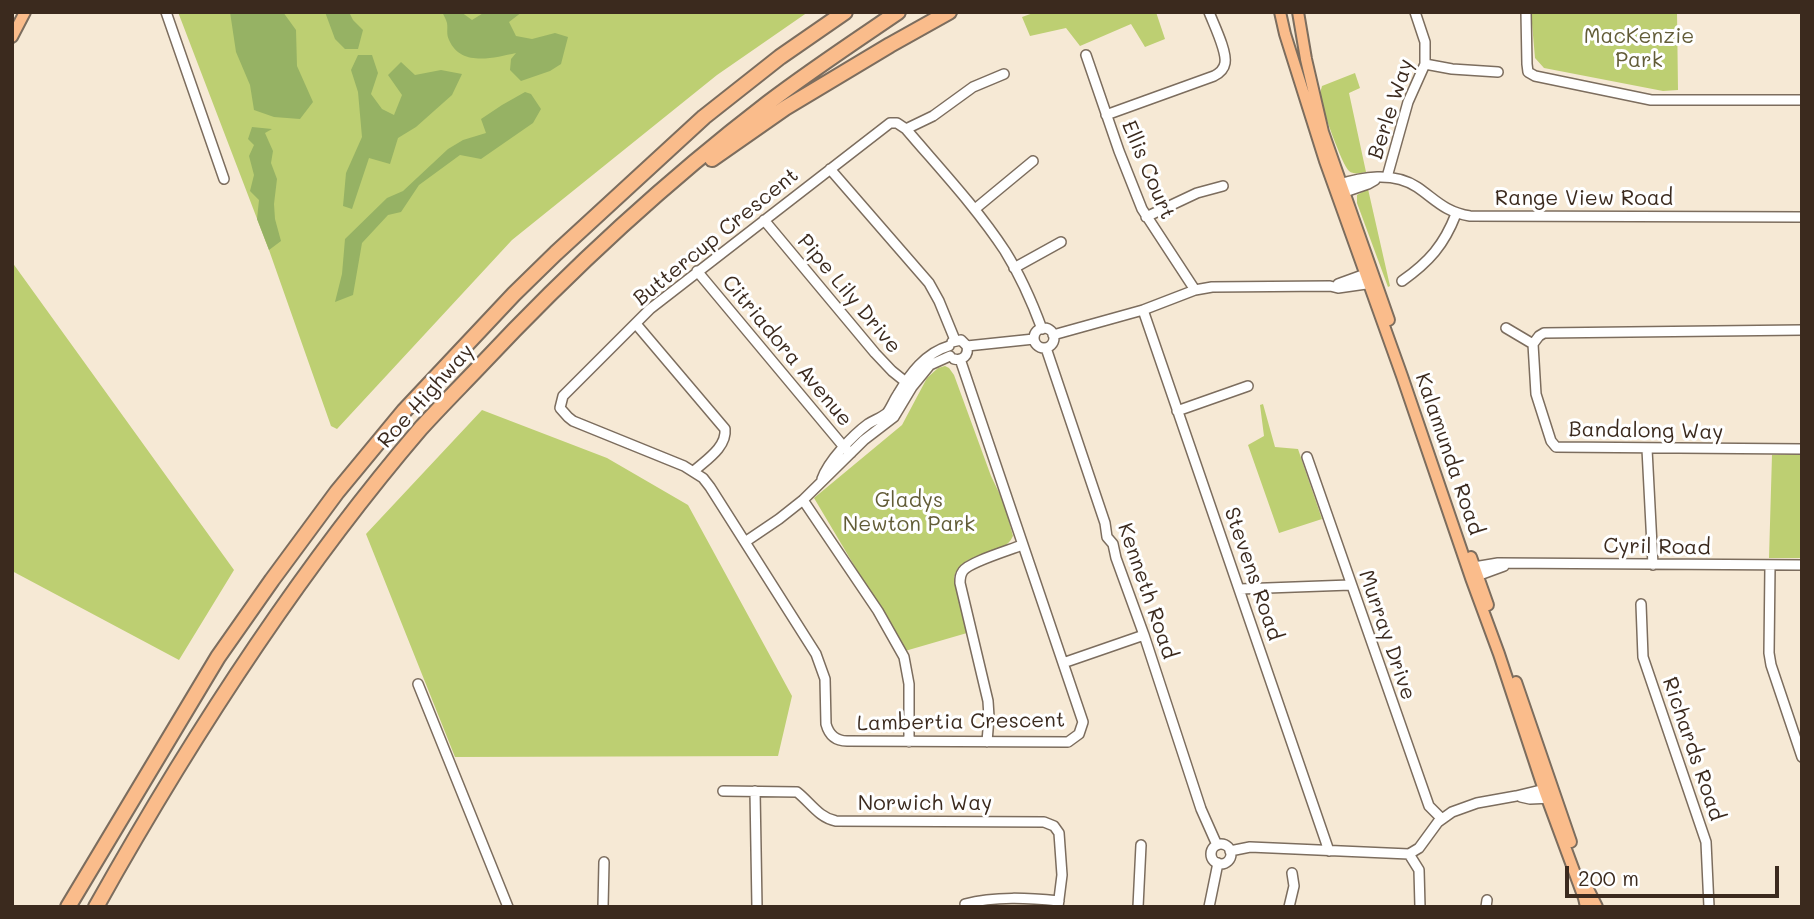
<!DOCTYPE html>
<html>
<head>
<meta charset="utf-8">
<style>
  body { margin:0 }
  #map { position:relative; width:1814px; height:919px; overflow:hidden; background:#f6e9d5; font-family:Mali,sans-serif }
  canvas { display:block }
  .frame { position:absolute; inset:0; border:14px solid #3b2a1e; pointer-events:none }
  .scale { position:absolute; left:1565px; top:866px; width:214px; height:32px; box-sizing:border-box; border:4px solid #3b2a1e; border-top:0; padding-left:9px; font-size:21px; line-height:24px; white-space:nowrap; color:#3b2a1e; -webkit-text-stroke:5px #fff; paint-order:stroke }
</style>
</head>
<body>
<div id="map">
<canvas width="1814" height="919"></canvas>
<div class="frame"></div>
<div class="scale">200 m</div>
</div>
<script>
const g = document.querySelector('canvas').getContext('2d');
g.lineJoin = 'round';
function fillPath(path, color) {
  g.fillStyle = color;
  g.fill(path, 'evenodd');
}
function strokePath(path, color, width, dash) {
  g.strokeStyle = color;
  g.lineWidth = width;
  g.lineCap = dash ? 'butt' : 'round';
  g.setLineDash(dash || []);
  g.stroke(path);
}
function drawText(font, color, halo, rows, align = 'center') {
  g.font = font + ' Mali,sans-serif';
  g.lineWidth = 6;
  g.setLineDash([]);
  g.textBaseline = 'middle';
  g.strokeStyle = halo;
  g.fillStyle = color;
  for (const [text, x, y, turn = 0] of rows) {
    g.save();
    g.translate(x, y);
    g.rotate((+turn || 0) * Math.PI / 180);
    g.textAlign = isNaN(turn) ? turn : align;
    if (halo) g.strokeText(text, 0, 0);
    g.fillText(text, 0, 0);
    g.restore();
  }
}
fillPath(new Path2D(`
  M178,12H808L717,75L512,240L337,429L331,426L269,250Z
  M1036,12H1156L1165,39L1145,47L1131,24L1080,46L1066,28L1030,36L1022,17Z
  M1531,12H1677L1678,90L1663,91L1544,68L1535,58Z
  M1355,73L1360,88L1349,93L1366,172C1360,173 1354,175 1349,171C1342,165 1322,108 1320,97C1320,92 1321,90 1322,86Z
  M1368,189L1390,286L1388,287L1357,203V195Z
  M12,262L234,570L179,660L12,571Z
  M945,366L949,368L954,375L991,476L1004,503L1013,536C1003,559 963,548 954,577L967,633L905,651L814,498L902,425L927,378L938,368Z
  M1263,404L1275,447L1298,449L1322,519L1279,533L1248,445L1264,436L1260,405Z
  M482,410L607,458L688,505L792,696L778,756L455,757L366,534Z
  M1802,454V558H1769L1772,455Z`), '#bdcf72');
fillPath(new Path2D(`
  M230,12H283L296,30L297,66L313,102L300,119L274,117L254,110L250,85L236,52Z
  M325,12H349L353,20L363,30L358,49H345L335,39Z
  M442,12H461L472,20L485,12H522L509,22L516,36L532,39L555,33L568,37L561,64L550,71L521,81L510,70L511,59L516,53C493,58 461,67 449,40C446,34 448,29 447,23C446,19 444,16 442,12Z
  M358,55H372L378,73L371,94L382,109L394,115L402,95L388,75L401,62L415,75L441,70L462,74L452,95L416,127L398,138L390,164L369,158L352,209L343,206L346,173L362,137L358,92L351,70Z
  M525,92L531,94L541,109L533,123L481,159L460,155L419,185L401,212L388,215L362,243L353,295L335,302L342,274L345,239L387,198L403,191L448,149L463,140L486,133L481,119L502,105Z
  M252,127L272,129L265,133L273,151L271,163L277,179L274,204L275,219L281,241L269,250L257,219L259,200L250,191L254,175L249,156L254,145L248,139Z`), '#96b264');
const minor = new Path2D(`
  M166,12L224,179
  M1526,12L1527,64L1528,72L1535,76L1651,100H1802
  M1086,55L1119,151L1142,209L1195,290
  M1425,64L1452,69L1498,72
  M1106,115L1214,76C1220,73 1224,69 1225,63C1227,51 1214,25 1209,12
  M906,129L933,116L973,87L1004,74
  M830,169L929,283L939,301L955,340
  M1387,177L1408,102L1425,64V42L1415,12
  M1336,185C1362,177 1393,171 1417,187C1436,200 1445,212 1470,216L1802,217
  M1339,194L1368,184L1375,180
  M975,209L1033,161
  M1146,217L1197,193L1223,186
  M764,220L875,353L892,371L912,387
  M1014,268L1061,242
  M697,271L844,447L851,453
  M1402,281C1429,262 1444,245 1456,214
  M1338,284L1371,272
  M1143,310L1329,851
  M636,324L725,429C727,447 706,460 694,471
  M1506,328L1533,344
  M1034 338a10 10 0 1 1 20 0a10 10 0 1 1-20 0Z
  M1802,330L1544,333L1539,336L1533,344L1536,394L1551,441L1556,447L1802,449
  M1053,335L1143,310L1195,290L1212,287L1330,286L1338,288L1373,283
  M952,342L961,340L967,346L1034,339
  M1046,348L1105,523L1107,537L1113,544L1116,558L1144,635L1201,809L1217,845
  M954,359C963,361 969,355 967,346
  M960,359L1083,722L1079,734L1068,742L847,741C836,741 829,735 826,724L825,679L816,654L710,487L703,478L684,466L573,421L568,417L560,408L563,396L650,309L890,123H897L906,129C940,169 976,207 1005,251C1020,275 1032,302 1042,329
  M1177,411L1248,386
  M1647,449L1653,565
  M1307,457L1429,806L1442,819
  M822,479C828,461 853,435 868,424C874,420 881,418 887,413C891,408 894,400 898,394C910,374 925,353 949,346
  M803,500L878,611L904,657L909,684V742
  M745,542L779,519L803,500L864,440L894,417L912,387L930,365L950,356
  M1770,566L1769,653L1771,665L1802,757
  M1468,568L1498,563L1802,565
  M1474,577L1504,566
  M1240,589L1350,585
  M1641,604L1643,657L1706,842L1709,907
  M1063,663L1144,635
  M418,684L508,907
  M987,742L989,717L988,701L960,583C960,578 960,575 963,571C969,562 1010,550 1022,545
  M723,791L797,792C810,802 819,818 836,821L1044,822L1054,826L1059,833L1062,875L1058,907
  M755,791L757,907
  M1521,797L1530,799L1552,798
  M1211 854a10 10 0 1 1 20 0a10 10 0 1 1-20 0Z
  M1230,851L1250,847L1409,854L1419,848L1438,822L1452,812L1477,803L1516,796L1549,788
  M1409,854L1419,870L1420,907
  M965,904C995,896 1029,898 1059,901
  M603,907L604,862
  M1138,907L1141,845
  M1209,907L1218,863
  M1289,907L1294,886L1292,873
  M1486,907L1487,900`);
const major = new Path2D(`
  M1280,12L1285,34L1325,161L1402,376L1471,578L1499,654L1544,790L1584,898L1586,907
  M1298,12L1306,59L1323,132L1389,320
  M12,37L25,12
  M1471,557L1488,605
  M1516,682L1571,842
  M1587,887L1597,907`);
const highway = new Path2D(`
  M712,159L785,108L890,45L949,12
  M68,907L218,657L272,580L337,492L404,411L514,294L556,253L704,117L780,57L845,12
  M96,907C190,739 296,574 421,428C440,407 460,387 480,366C569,271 664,183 768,103C810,71 854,42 898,12`);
strokePath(minor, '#7c6d5e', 12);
strokePath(major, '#7c6d5e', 14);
strokePath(highway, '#7c6d5e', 18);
strokePath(minor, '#fff', 9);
strokePath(major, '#fabc8b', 10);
strokePath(highway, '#fabc8b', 14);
drawText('21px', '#625c37', '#fff', [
  ["MacKenzie",1639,37],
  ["Park",1639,61],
  ["Gladys",909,501],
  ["Newton Park",909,525]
]);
drawText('21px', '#3b2a1e', '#fff', [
  ["Berle Way",1391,109,-72],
  ["Ellis Court",1148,170,67],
  ["Range View Road",1584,199],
  ["Buttercup Crescent",716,237,-39],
  ["Pipe Lily Drive",849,294,50],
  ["Citriadora Avenue",787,351,50],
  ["Roe Highway",426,396,-48],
  ["Bandalong Way",1646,431,1],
  ["Kalamunda Road",1449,454,71],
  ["Cyril Road",1657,547,1],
  ["Stevens Road",1253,574,71],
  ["Kenneth Road",1147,591,71],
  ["Murray Drive",1387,635,71],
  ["Lambertia Crescent",961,722,-1],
  ["Richards Road",1693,749,71],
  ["Norwich Way",925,804]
]);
</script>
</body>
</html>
